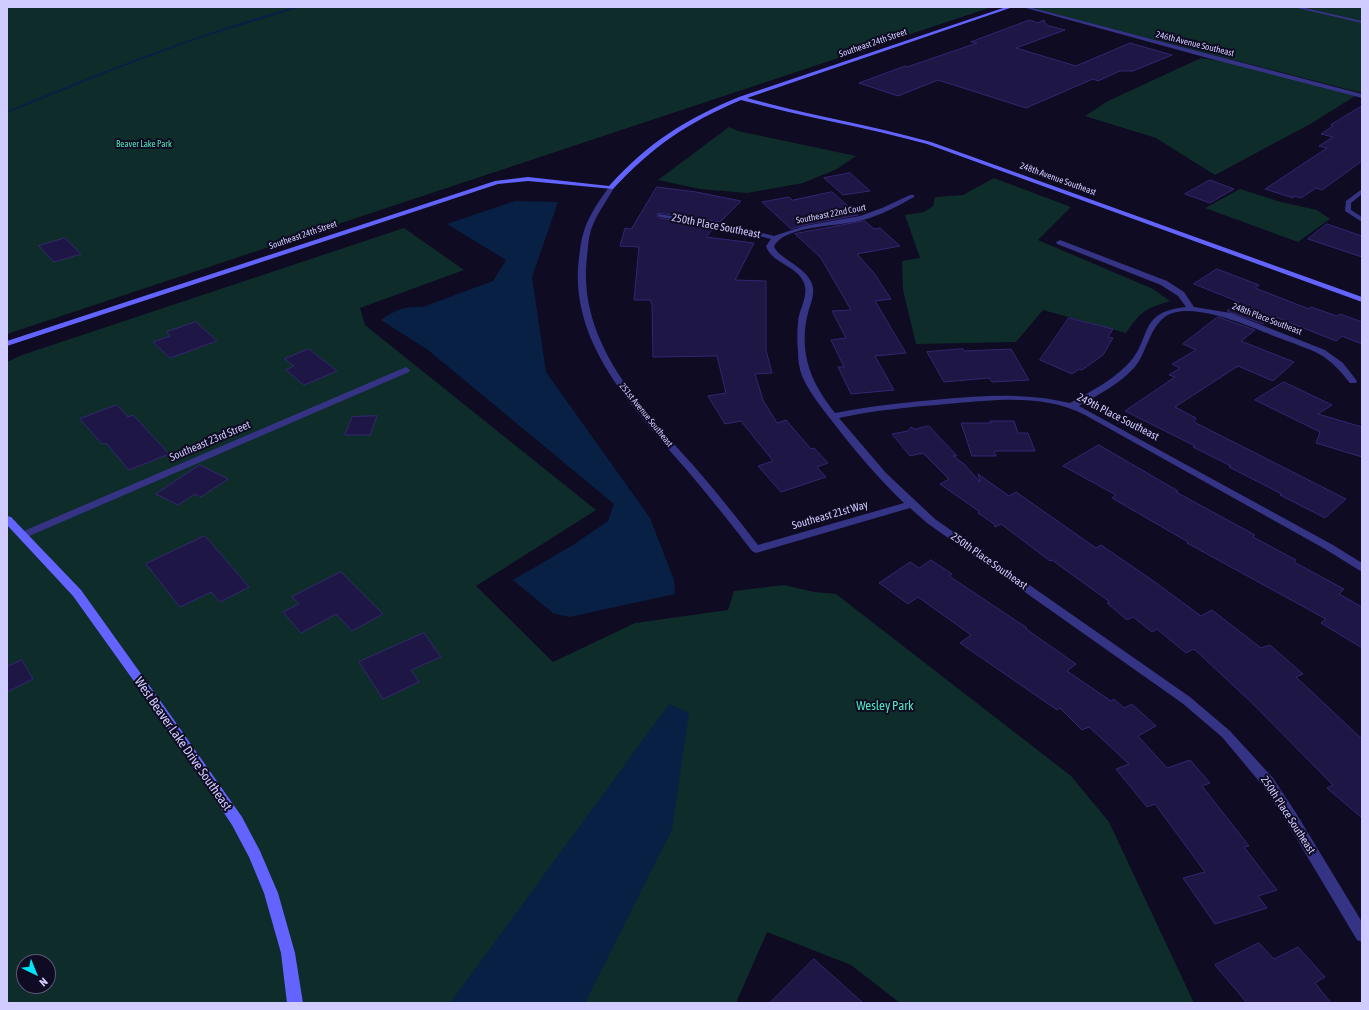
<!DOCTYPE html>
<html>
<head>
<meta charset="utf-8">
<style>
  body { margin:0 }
  #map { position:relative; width:1369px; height:1010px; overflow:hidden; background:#0f0b22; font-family:"Asap Condensed",sans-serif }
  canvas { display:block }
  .frame { position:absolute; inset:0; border:8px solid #d0ccff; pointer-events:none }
  .north { position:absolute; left:16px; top:954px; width:40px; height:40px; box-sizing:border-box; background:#0f0b22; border:1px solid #5c587a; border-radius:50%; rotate:137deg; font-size:11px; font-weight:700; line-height:16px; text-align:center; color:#d0ccff }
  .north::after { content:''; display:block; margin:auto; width:14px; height:18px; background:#00e5f7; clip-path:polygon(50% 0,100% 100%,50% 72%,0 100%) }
</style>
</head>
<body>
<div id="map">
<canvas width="1369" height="1010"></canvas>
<div class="frame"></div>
<div class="north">N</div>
</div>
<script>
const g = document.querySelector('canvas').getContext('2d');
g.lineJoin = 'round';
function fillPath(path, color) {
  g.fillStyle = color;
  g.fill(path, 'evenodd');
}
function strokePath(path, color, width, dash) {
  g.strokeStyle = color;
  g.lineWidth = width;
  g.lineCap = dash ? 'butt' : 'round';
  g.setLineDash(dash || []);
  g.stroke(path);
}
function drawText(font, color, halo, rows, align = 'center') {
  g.font = font + ' "Asap Condensed",sans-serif';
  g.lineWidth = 4;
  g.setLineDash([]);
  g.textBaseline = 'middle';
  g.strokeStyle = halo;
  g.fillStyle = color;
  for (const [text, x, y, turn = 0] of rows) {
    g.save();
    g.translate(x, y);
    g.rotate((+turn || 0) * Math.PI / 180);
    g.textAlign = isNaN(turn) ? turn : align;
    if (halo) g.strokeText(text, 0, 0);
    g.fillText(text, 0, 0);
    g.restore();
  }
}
fillPath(new Path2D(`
  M7,7H992L7,334Z
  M1031,7H1362V93L1031,8Z
  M1201,58L1227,62L1355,96L1312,123L1215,175L1156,138L1085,116L1108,101Z
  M729,127L738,131L856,156L837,169L803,183L747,193L700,189L658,180Z
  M994,178L1071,207L1038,240L1153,289L1170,301C1145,309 1141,311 1126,333L1043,310L1016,342L916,344L903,290L902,261L920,258L905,215L924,212L933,206L935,197L963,195Z
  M1240,189L1281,202L1317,210L1330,219L1298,242L1205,208Z
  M404,228L464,270L360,308L365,325L596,510L476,586L553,662L635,623L728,610L734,591L784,585L814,592L836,594L1071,776L1109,822L1194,1003H900L851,965L767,932L736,1003H7V362L22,355ZM24,962H48V986H24Z`), '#0e2c2a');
fillPath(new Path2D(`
  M515,201L558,202L532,277L546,372L650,518L674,580L675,594L569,617L553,613L513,580L573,545L608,521L614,504L428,350L381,320C396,310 404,306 423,307L493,281L506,260L447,224Z
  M669,704L689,713L672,830L585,1003H450Z`), '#082044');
fillPath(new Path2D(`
  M295,7H301L226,30L189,42L116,69L7,113V111C102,72 196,34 295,7Z`), '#082044');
const building = new Path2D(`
  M1030,20L1038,23L1044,20L1046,25L1065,30L1016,48L1076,66L1130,43L1172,55L1133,71H1120L1098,81L1093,79L1026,108L938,80L898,96L859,83L905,66L907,67L977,43L971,42Z
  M1362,106V161L1322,190L1316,188L1301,198L1294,196L1293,198L1265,189L1327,148L1319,146L1333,137L1321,134L1333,126L1331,125Z
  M850,173L870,191L843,195L824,178Z
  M1210,180L1234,189L1210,203L1185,194Z
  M657,187L696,192L741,201L720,222L658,213L656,216L660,218L714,228L706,237L754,243L735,280L766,281V350L772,373L755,374L763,400L777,423L786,420L811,449L814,448L828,463L817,467L826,477L781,492L758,466L773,461L741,421L725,424L708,396L726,393L717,356L653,357L652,303H651V300H634L639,247L620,246L625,228L631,229Z
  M832,192L858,215L804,225L791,229L762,202L789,197L792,200Z
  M865,221L874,229L880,228L900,246L857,254L874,273L891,299L875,301L906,353L875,356L894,390L851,394L838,367H844L831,340L846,338L832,311L851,310L821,258L795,234Z
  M1327,224L1362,236V257L1308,239Z
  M65,238L81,254L54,262L39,246Z
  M1217,269L1259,285L1255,288L1309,309L1311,307L1337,316L1340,314L1362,322V344L1342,336L1336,341L1273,316L1263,324L1227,311L1239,302L1194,284Z
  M1218,317L1255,330L1241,341L1294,362L1273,381L1238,366L1175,407L1196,418L1194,422L1346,499L1325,518L1280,495L1282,494L1229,467L1231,466L1193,447L1195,446L1125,411L1175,377L1169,375L1180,368L1172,364L1196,350L1183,344Z
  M1069,318L1113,329L1108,337L1113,338L1103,355L1082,370L1079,369L1072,374L1040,360Z
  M196,322L217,341L170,358L153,342L170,336L167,332Z
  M309,349L337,371L304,385L286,370L294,366L285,359Z
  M963,349L964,351L1011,349L1029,380L992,382L989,378L944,382L927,352Z
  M1284,382L1332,405L1318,414L1362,427V457L1316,443L1320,432L1255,400Z
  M117,405L128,417L133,415L169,454L129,470L106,443L102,444L80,419Z
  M377,416L370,435H345L352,417Z
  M990,421H1014L1018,433H1028L1035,451H994L996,456H972L961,423H991Z
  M929,426L957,456H953L964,464L980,482L978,474L1009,496L1016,492L1096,548L1101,545L1152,580L1201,616L1212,610L1261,648L1270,645L1303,674L1296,677L1362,739V818L1327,788L1333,785L1251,702L1194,649L1186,653L1157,629L1152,632L1133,617L1127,620L1107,603L1110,602L1052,560L1050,561L1001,524L995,527L994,524L978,513L980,512L940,484L949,479L923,453L910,456L892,434L908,431L911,427L915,429Z
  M1099,445L1178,491L1176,492L1255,535L1253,537L1296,560L1294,562L1344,589L1339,594L1362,607V648L1321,623L1326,619L1187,543L1188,542L1112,498L1116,495L1063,466Z
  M200,465L228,479L201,497L195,494L178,505L156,494Z
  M205,536L249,587L220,602L211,592L180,607L146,564Z
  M931,560L952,574L949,576L1027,628L1026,629L1076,664L1067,671L1111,701L1114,699L1124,708L1132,704L1156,726L1138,736L1167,768L1190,760L1210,783L1202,786L1249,846L1244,847L1277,890L1258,896L1267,908L1215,924L1183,878L1205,872L1155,804L1147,807L1116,769L1129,764L1089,727L1082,730L1060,708L1057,710L960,643L971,635L918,597L908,604L879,583L910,562L919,568Z
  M341,572L383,614L352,631L336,614L301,633L283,612L299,604L292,597Z
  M424,633L441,657L411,670L419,682L383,699L359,662Z
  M22,660L33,679L7,692V667Z
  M1259,943L1274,959L1298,947L1325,977L1315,983L1331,1003H1247L1215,965Z
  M814,959L863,1003H770Z`);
fillPath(building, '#1e1644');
strokePath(building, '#332672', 1);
fillPath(new Path2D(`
  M1022,7H1029L1362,94V98L1204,57Z
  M1293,7H1301L1362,21V23Z
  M611,186L614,188C606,202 596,215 591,230C588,239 588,248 587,257C577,342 641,407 693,465C716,491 737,518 758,545L904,503C878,478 854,450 832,421C821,407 809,392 802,376C799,368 798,360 798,352C797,342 797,332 798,322C799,309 809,296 804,283C798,266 771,263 766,246L771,239L735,230L660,217L658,216V214L735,226L774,236L804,226L860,216L882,208L910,195H914V197C898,206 881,215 863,220C840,227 787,224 774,246C777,258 806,266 812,284C816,295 809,306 807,317C799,355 812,384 835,413C871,406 907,402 944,399C987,395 1028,393 1070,403C1090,392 1111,381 1127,365C1153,340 1136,312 1186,307L1178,296L1161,285L1057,244L1056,242L1060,240L1167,281L1184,292L1194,307L1231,313L1325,350L1343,363L1357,381L1356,383H1350C1341,372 1332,361 1319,354C1308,348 1294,344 1282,339C1255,329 1193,299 1166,316C1149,328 1147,353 1134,368C1119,384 1098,395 1079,406L1333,545L1362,563V572L1325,549L1085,415C1044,393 991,400 947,404C911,407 875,410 839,418L886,473L935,519L1190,697L1230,731L1273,778L1296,813L1362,922V942L1357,940L1286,821L1263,786L1222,737L1182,703L927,523L910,508L756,553L752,551C731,524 709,496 686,469C635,410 568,343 579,258C580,249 581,240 584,231C589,215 599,201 609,187Z
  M1362,189V194L1351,203V210L1362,217V222L1345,211L1346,201Z
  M406,367L410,370L409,372L27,537H19L18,535L19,533Z`), '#343384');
fillPath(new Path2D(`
  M1006,7H1013L747,98C808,115 870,125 931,142L1362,297V302L927,144C865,127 803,117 741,100C687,123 653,146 613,189L528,181L498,184L7,346V341L495,181L528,177L609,186C649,142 684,120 739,97Z
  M7,516L11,517L81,590L174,720L242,817L260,851L278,893L295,953L303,1003H287L281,953L264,893L249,857L232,825L166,726L73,596L7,525Z`), '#6364ff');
drawText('9px', '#d0ccff', '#0f0b22', [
  ["Southeast 24th Street",873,43,-19],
  ["246th Avenue Southeast",1195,44,14],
  ["248th Avenue Southeast",1058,179,20],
  ["Southeast 22nd Court",831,214,-11],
  ["Southeast 24th Street",303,235,-19],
  ["248th Place Southeast",1267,319,21],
  ["251st Avenue Southeast",646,415,51]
]);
drawText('9px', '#4fe8bd', '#0f0b22', [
  ["Beaver Lake Park",144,144]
]);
drawText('11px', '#d0ccff', '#0f0b22', [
  ["250th Place Southeast",716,226,11],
  ["249th Place Southeast",1118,417,27],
  ["Southeast 23rd Street",210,441,-23],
  ["Southeast 21st Way",830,515,-16],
  ["250th Place Southeast",989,561,35],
  ["250th Place Southeast",1288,815,57]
]);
drawText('13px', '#4fe8bd', '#0f0b22', [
  ["Wesley Park",885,706]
]);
drawText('13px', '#d0ccff', '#0f0b22', [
  ["West Beaver Lake Drive Southeast",183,744,55]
]);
</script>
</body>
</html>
